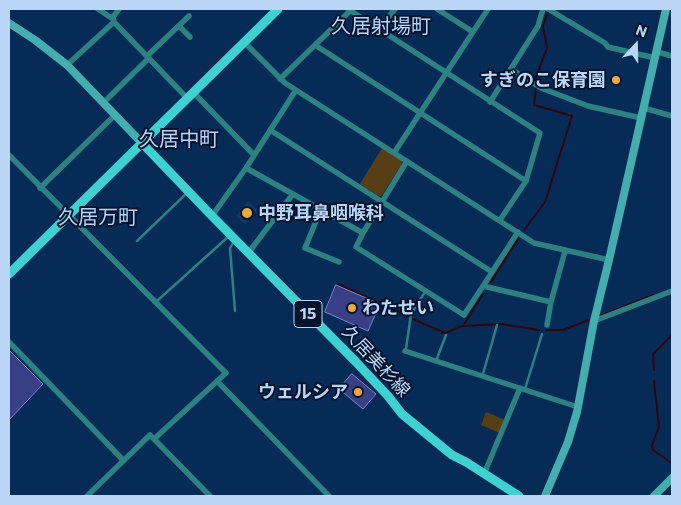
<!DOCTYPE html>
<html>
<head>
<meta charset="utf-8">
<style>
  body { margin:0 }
  #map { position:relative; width:681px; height:505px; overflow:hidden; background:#072b57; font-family:Commissioner,sans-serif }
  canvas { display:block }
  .frame { position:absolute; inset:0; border:10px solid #bbd5f7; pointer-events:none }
  .north { position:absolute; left:611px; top:20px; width:50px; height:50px; -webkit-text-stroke:4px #03142c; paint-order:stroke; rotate:21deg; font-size:14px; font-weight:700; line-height:20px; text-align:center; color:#bbd5f7 }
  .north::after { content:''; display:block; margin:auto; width:18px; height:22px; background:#bbd5f7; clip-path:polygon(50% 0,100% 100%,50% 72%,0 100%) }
</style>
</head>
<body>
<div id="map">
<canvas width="681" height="505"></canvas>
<div class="frame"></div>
<div class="north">N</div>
</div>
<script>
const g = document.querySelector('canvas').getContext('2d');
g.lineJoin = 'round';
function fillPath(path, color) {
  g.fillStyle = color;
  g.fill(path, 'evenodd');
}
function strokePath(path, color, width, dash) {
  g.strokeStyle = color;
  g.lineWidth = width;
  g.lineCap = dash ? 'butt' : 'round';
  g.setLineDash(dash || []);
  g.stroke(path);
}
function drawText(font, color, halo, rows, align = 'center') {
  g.font = font + ' Commissioner,"Noto Sans JP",sans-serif';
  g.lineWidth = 4;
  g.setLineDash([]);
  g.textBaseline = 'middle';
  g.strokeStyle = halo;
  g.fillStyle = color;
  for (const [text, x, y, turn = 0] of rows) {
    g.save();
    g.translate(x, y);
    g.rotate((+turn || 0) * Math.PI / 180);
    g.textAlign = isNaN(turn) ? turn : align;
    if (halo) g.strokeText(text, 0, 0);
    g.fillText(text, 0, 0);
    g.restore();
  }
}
fillPath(new Path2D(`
  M248,201L257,210L245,224L236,216Z`), '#103868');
fillPath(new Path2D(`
  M382,148L401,160L402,164L382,195L379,196L360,184Z
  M486,412L505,420L500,433L481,425Z`), '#583e15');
strokePath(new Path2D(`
  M536,83L535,80L547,48L543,26L548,11
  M524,230L545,202L572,116L534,105L536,88
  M491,282L518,239
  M338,284L408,316
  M600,316L653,295
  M413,319L445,333L462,326L501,324L539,330
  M463,326L483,294
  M546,330H563L588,320
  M654,370L653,354L672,335
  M654,381L659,427L652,446L653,450L672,463`), '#31060d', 2);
const building = new Path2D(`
  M336,285L380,304L368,331L325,312Z
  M9,350L43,384L9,420Z
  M352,374L376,394L363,409L339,389Z`);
fillPath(building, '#393f85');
strokePath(building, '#7884cc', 1);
strokePath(new Path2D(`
  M137,241L187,193
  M234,241L230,248L235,311
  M157,301L229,236
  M406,349L411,314L425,292
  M436,361L446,335
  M483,374L497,325
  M525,389L542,334`), '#2d8181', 2.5);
strokePath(new Path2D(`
  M98,9L113,19
  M119,9L113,17L114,22L187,98
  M348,9L540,133L526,181L500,220
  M437,9L473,32
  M548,9L605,43L608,47L655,58
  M179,26L190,37
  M378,30L395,9
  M244,42L285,83L534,243L609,260
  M315,45L526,181
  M657,52L672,56
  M147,56L189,16
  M67,65L114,22
  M511,69L541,88L588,106L641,118
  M280,79L350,11
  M193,92L254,155
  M490,102L538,26L543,9
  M103,103L149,58
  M644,108L672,116
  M270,130L492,272
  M394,153L488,9
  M9,155L226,373L154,439
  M407,161L363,233L356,247L464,315L483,286L551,302L565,251
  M246,168L363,233
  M40,188L115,115
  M321,209L305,248L339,262
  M212,216L246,168L296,90
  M249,252L293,194
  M483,286L518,232
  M594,321L672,291
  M547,325L551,302
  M9,342L123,460
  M405,351L578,407
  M217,381L329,496
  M484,474L520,388
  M87,496L150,435L210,496`), '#2d8181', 5.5);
strokePath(new Path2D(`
  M9,23L35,40L67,65L141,142
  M545,496L568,442L577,412L594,321L609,260L666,9
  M654,496L672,478`), '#44adad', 8);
strokePath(new Path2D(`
  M141,142L212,216L356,362L388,396L402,414L452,455L466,462L519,496
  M9,274L278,9`), '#3fd0d1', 9);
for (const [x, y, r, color] of [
  [616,80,5,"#eca93a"],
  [247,213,6,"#eca93a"],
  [352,308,5,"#eca93a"],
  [358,392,5,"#eca93a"]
]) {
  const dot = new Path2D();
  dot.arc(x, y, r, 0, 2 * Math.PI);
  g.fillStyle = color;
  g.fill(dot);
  strokePath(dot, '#03142c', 2);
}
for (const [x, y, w] of [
  [308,314,28]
]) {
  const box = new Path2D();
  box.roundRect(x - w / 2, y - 13.5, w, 27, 4);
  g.fillStyle = '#03142c';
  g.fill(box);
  strokePath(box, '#bbd5f7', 1);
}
drawText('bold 16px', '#bbd5f7', null, [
  ["15",308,314]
]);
drawText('bold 18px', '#bbd5f7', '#03142c', [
  ["すぎのこ保育園",606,80],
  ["中野耳鼻咽喉科",258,213,"left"],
  ["わたせい",362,308,"left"],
  ["ウェルシア",348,392]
], 'right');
drawText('18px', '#bbd5f7', '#03142c', [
  ["久居美杉線",376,361,47]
]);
drawText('20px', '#b6d4fd', '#03142c', [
  ["久居射場町",381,26],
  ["久居中町",179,139],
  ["久居万町",98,217]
]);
</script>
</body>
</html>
